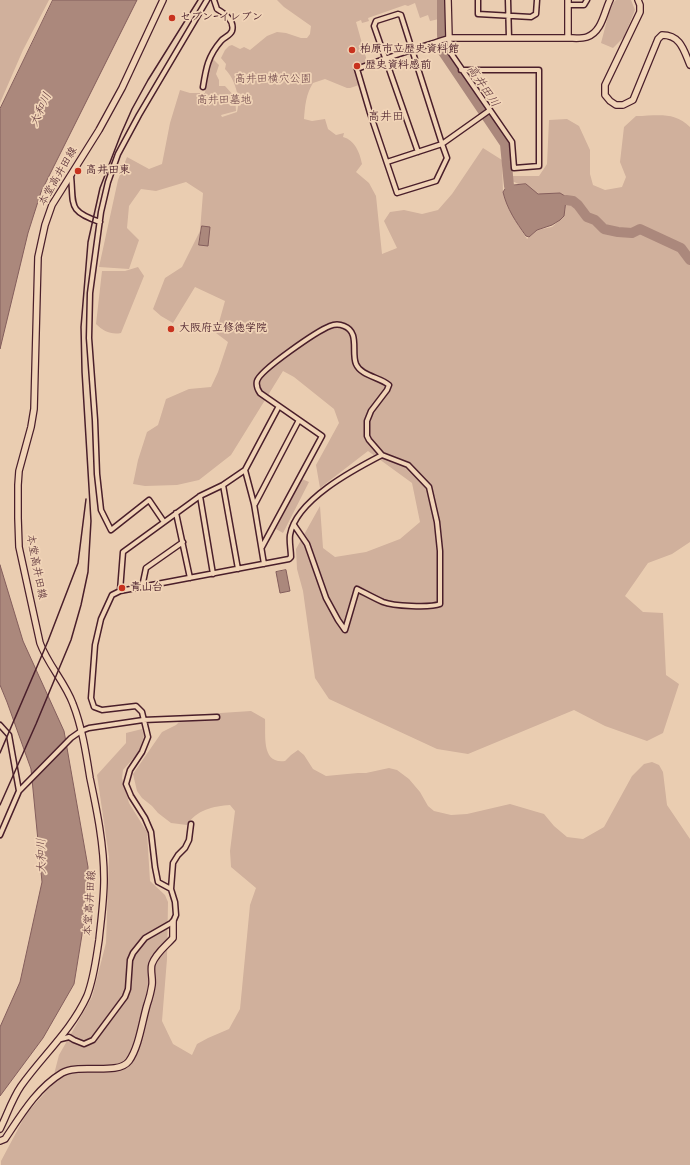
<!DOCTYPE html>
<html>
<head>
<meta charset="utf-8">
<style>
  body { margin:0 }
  canvas { display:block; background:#eacdb1 }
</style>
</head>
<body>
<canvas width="690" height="1165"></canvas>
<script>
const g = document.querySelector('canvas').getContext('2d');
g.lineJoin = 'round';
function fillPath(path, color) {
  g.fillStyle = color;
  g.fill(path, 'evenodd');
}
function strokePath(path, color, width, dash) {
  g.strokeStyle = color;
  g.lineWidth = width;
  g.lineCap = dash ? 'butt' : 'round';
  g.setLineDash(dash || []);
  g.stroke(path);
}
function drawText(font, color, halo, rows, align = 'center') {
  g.font = font + ' Kalam,"Klee One",sans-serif';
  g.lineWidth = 3.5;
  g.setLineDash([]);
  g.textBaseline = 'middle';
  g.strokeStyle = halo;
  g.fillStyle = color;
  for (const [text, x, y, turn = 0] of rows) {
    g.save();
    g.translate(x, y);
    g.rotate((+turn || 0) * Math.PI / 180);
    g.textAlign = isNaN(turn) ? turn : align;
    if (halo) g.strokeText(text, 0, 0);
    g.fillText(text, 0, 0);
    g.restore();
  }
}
fillPath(new Path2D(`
  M0,0H49L23,50L0,103Z
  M277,0H438L439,19L430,21L428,15L420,18L415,3L408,6L405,5L368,18L369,21L362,23L361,20L356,22L367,61L354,66L359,85L350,88H347L325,79L313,83C306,94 305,106 304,119L312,121L325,119L328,129L336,135L344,133L343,137C355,140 360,153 362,164L356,172L369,183L376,196L382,254L397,248L384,221L390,212L404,210L422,214L438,210L452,194L483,148L502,160L503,192L514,218L527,239L537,230L552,227L563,217L567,198L560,193L540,194L512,181V176H539L547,164L549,120L567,119L579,126L590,150V174L593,185L605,190L622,187L626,177L620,162L624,127L636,116C657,116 674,111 690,127V542L672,554L648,563L625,596L643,612L663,613L666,675L679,684L663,733L647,741L605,726L574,710L468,754L437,749L329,699L315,678L303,591L297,569L296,549L320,506L323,548L335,557L366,552L400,539L420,522L412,483L368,451L320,488L316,465L339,423L334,409L294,377L283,371L231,455L199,480L177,485L145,486L133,484L138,460L147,432L158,425L166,399L189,389L211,387L218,372L228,342L216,333L225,301L195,287L173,323L161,316L153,309L165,278L182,267L200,231L203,193L186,182L156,191L141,189L129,206L127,228L139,240L129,269L99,267L118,180L127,157L149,169L162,164L170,123L180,90L190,93H205L208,65L212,58L219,65L216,74L219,80V86H225L235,97L236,111L221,115L222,117L237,112C241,99 235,79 225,69L226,64L221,58L225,50L229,46L232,45L240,49L244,47L250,50L267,36L277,32L286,33L301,38H307L310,34L311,26L284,7Z
  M616,0H631L635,10L624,37L613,48L601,43L611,5Z
  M138,267L144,276L121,333C111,335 103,331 96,324L102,271H125Z
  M302,479L309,482L283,533L276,529Z
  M251,711L265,719C266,736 261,764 285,761L291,755L298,750L304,755L313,769L326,776L358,773H366L389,768L397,770L409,779L420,792L428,806L434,811L451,815L467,814L510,804L544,814L554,826L567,837L583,839L604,827L632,776L644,764L652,762L659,765L663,772L667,805L690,839V1165H1V1161L26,1114L51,1086L59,1055L92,997L106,943L109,857L97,775L126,743V733L142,729L144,736L139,752L123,770L122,778L129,803L147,832L150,881L165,895L168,902L167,959L162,1021L173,1044L192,1055L197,1044L208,1038L229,1029L240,1009L250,905L256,888L231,867L230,851L235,811L230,805C214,806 196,810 187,825L171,823L158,813L152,806L142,798L137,791L133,774L162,732L176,725L182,719L190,715Z`), '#d0b09c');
const water = new Path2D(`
  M53,0H137L41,192L28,233L0,349V109Z
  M526,184L538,194L560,193L573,201L566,200L564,216L560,220L552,225L537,230L529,237L526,236C516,222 507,209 503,192L507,186Z
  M202,226L210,227L208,246L199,245Z
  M0,565L23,641L64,731L88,867L86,910L74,984L43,1038L0,1096V1027L20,982L42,882L31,769L7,702L0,685Z
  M286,570L290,591L280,593L276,572Z`);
fillPath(water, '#ab887c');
strokePath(water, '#845e5c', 1);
strokePath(new Path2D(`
  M442,0V34L443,52L505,144L509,186
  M566,200L573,201L578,205L587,217L595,220L604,229L618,232L632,233L640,229L681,248L690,260`), '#ab887c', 10);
const street = new Path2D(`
  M478,0V14L531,17L536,14L537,0
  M508,0L509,38
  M568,5H584L587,0
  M203,87C206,68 208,56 221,41C224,37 230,36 232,31C235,21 224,13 217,9L214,0
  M418,152L374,26L376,21L398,14L401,15L442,144L447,158L436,181L397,193L370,113L357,69C387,57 418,48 449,38L450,52L512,142L514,168L539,166V70H461
  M387,162L442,144L490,110
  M71,176C74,205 67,211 100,222
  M245,470L254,504L264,564
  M223,485L238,569
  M200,496L213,574
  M255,504L299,420
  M176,513L190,578
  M164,522L149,500L111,530L101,510L97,474L95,420L89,338L90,293L101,212L108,182L118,154L139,115L207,0
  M262,547L322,436L260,393C258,390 256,385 257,381C260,370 317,331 330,326C335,324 339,324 344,326C360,332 351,352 356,364C361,376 380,377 389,385L387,390L371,411L367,421V436L369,440L382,455L408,465L429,487L437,522L440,551V604C430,608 393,606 383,602C374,598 365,593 357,589L345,630L338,620L326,598L307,544L294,525
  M142,587L146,568L183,542
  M120,591L123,552L200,496L223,485L245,470L279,406
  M0,725L9,735L19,791
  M0,835L19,791L71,738L81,731L89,728L143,720L217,717
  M171,889L173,863L178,855L185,848L189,840L191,824
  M61,1039L69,1037L74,1040L84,1044L93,1040L125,997L128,989L130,960L133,953L145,938L173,922L176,915L175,902L171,889L158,882L155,867L151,832L145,818L131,796L126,784L130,770L142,752L148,737L142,712L136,706L102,710L94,707L91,698L95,645L101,619L112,595L120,591L289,559L291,557C291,550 289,542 290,535C296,500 353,470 382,455`);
const secondary = new Path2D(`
  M448,0L449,38H568C574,38 581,39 587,37C602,32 604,12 610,0
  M568,0V38
  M638,0L640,5V12L605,85V95L610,101L616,105H623L633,100L658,39L662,35C681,35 684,51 690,65
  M0,1129C7,1115 12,1099 21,1086C43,1055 71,1031 87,996C94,978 96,959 99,940C101,920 104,900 104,879C104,845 97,811 90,778C86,753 82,727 73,704C65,682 48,665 40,643L19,547L18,518V485L19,471L31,427L34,409L38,257L45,225L52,205L99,130L122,88L163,0
  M0,1141L5,1139C21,1115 37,1088 62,1073C78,1063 118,1076 129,1061C139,1047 142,1022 147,1005C149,999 151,992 152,985C153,978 150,970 152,964C156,953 166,946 173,938V922`);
strokePath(street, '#4a1f2b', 7);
strokePath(secondary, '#4a1f2b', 8);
strokePath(street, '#f1d4b7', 4);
strokePath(secondary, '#f1d4b7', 5.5);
strokePath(new Path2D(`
  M0,753L48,641L78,563L86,499
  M0,805L36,724L71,640L81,605L88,572L91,521L82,372L81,327L88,242L100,188L121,134L132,109L148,80L198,0`), '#4a1f2b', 1.5);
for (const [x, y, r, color] of [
  [172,18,4,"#c8321e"],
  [352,50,4,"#c8321e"],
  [357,66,4,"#c8321e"],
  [78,171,4,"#c8321e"],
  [171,329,4,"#c8321e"],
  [122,588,4,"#c8321e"]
]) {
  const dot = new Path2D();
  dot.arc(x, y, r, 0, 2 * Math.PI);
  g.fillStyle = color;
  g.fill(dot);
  strokePath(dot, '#f1d4b7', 1.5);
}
drawText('bold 11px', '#4a1f2b', '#f1d4b7', [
  ["セブン-イレブン",180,18],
  ["柏原市立歴史資料館",360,50],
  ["歴史資料感前",365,66],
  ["高井田東",86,171],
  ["大阪府立修徳学院",179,329],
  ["青山台",130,588]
], 'left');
drawText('11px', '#653c42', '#f1d4b7', [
  ["高井田横穴公園",273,80],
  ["高井田墓地",224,101]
]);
drawText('11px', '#4a1f2b', '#f1d4b7', [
  ["本堂高井田線",59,177,-60],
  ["本堂高井田線",35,567,79],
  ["本堂高井田線",91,903,-86]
]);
drawText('italic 12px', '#62393f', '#f1d4b7', [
  ["高井田川",482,87,56],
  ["大和川",42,110,-65],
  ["大和川",43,856,-91]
]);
drawText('12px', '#4a1f2b', '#f1d4b7', [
  ["高井田",386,118]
]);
</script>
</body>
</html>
